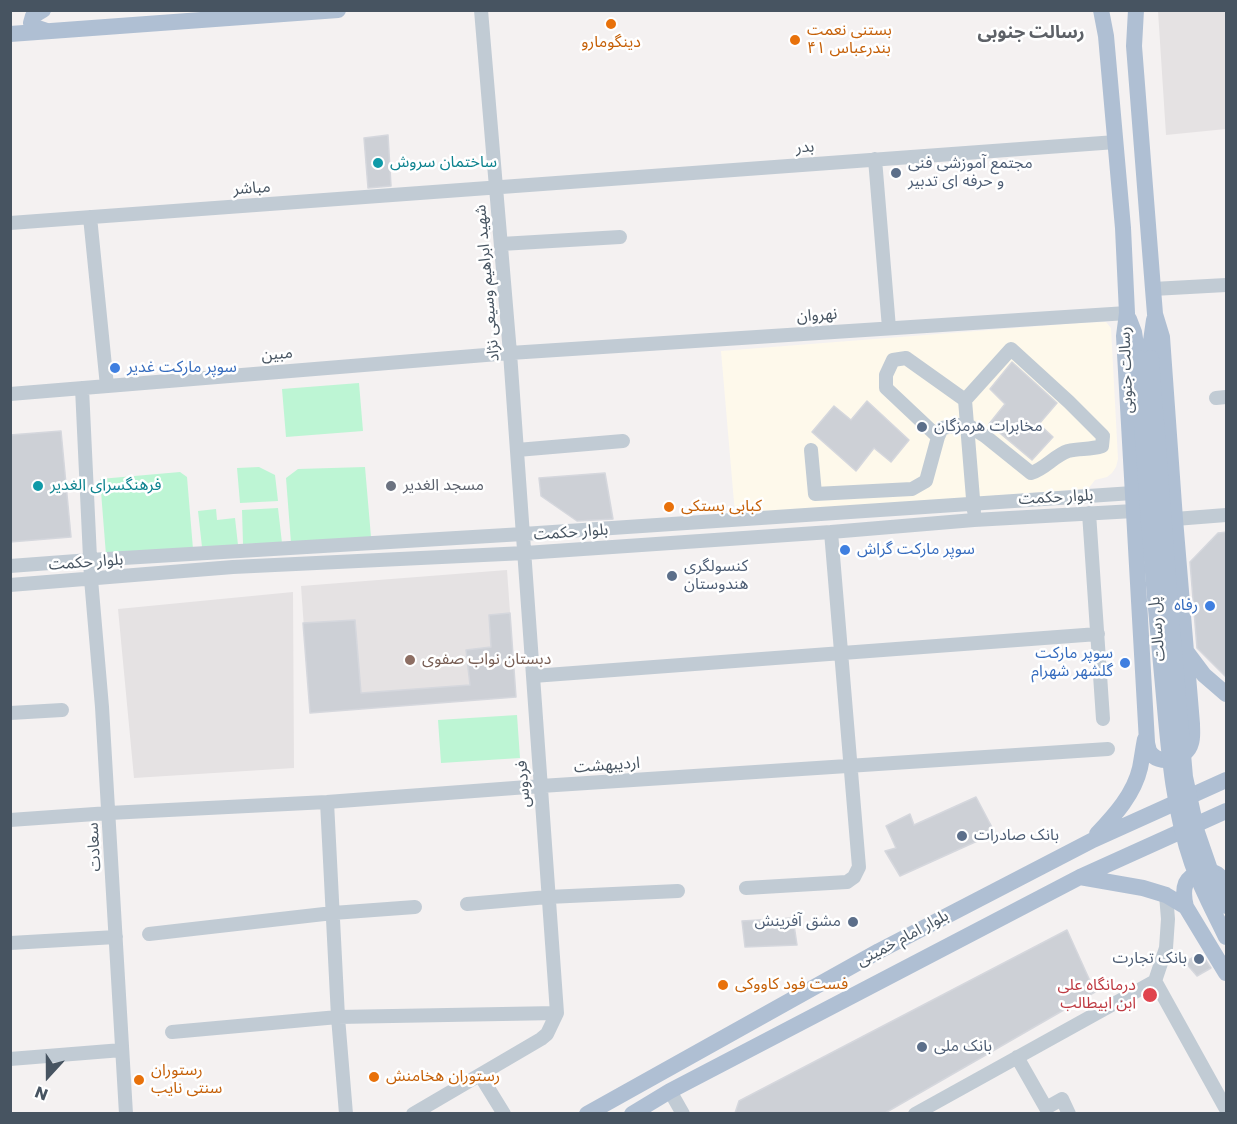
<!DOCTYPE html>
<html>
<head>
<meta charset="utf-8">
<style>
  body { margin:0 }
  #map { position:relative; width:1237px; height:1124px; overflow:hidden; background:#f4f1f1; font-family:Poppins,sans-serif }
  canvas { display:block }
  .frame { position:absolute; inset:0; border:12px solid #475461; pointer-events:none }
  .north { position:absolute; left:18px; top:1046px; width:60px; height:60px; -webkit-text-stroke:4px #fff; paint-order:stroke; rotate:201deg; font-size:16px; font-weight:700; line-height:24px; text-align:center; color:#475461 }
  .north::after { content:''; display:block; margin:auto; width:21px; height:27px; background:#475461; clip-path:polygon(50% 0,100% 100%,50% 72%,0 100%) }
</style>
</head>
<body>
<div id="map">
<canvas width="1237" height="1124"></canvas>
<div class="frame"></div>
<div class="north">N</div>
</div>
<script>
const g = document.querySelector('canvas').getContext('2d');
g.lineJoin = 'round';
function fillPath(path, color) {
  g.fillStyle = color;
  g.fill(path, 'evenodd');
}
function strokePath(path, color, width, dash) {
  g.strokeStyle = color;
  g.lineWidth = width;
  g.lineCap = dash ? 'butt' : 'round';
  g.setLineDash(dash || []);
  g.stroke(path);
}
function drawText(font, color, halo, rows, align = 'center') {
  g.font = font + ' Poppins,"Noto Sans Arabic",sans-serif';
  g.lineWidth = 5;
  g.setLineDash([]);
  g.textBaseline = 'middle';
  g.strokeStyle = halo;
  g.fillStyle = color;
  for (const [text, x, y, turn = 0] of rows) {
    g.save();
    g.translate(x, y);
    g.rotate((+turn || 0) * Math.PI / 180);
    g.textAlign = isNaN(turn) ? turn : align;
    if (halo) g.strokeText(text, 0, 0);
    g.fillText(text, 0, 0);
    g.restore();
  }
}
fillPath(new Path2D(`
  M1106,322L1111,328L1118,459L1116,467L1112,473L1107,477L1095,480L1088,489L735,514L721,351L1079,323Z`), '#fef9eb');
fillPath(new Path2D(`
  M1158,11H1226V129L1166,135Z
  M507,570L516,697L310,713L301,586Z
  M293,592L294,768L134,778L118,609Z`), '#e5e2e3');
fillPath(new Path2D(`
  M359,383L363,431L286,437L282,389Z
  M259,467L275,475L278,501L240,503L237,468Z
  M365,467L371,537L291,543L286,478L298,469Z
  M180,472L187,477L193,549L106,555L100,479Z
  M278,508L282,543L243,544L242,510Z
  M216,509L217,520L235,518L238,545L202,547L198,511Z
  M517,715L520,758L441,763L438,720Z`), '#bdf5d4');
const building = new Path2D(`
  M388,135L391,186L368,188L364,138Z
  M1012,362L1057,403L1039,424L1053,437L1032,460L989,424L1005,404L990,389Z
  M867,401L909,440L891,462L874,448L856,471L812,432L834,406L851,420Z
  M61,431L71,537L10,542V435Z
  M605,473L613,519L577,521L541,496L539,478Z
  M1227,532V678L1197,648L1190,562L1218,533Z
  M510,613L516,697L310,713L303,623L355,620L361,693L470,685L466,650L491,647L489,615Z
  M976,797L995,833L900,876L885,851L896,848L886,826L910,814L914,825Z
  M793,918L797,945L745,947L742,921Z
  M1067,930L1095,992L885,1113H735L739,1101Z
  M1201,953L1211,968L1197,976L1185,962Z`);
fillPath(building, '#cdd0d6');
strokePath(building, '#d5d7dd', 1.5);
strokePath(new Path2D(`
  M875,159L889,328
  M90,217L107,386
  M10,223L1116,142
  M501,244L620,237
  M1153,289L1226,285
  M82,388L91,579L102,707L126,1114
  M10,394L510,353L1127,313
  M1216,398L1226,397
  M938,437L886,388V375L893,360L906,358L965,400
  M517,450L623,441
  M811,450L815,494L912,489L926,481L938,437L942,428L966,424L985,436L1031,473C1045,469 1055,455 1068,451C1080,448 1090,450 1102,446L1103,436L1069,402L1011,349L965,400L974,511
  M1089,513L1103,719
  M1175,519L1226,515
  M10,566L90,560L523,534L1133,493
  M10,585L233,567L525,553L831,532L974,520L1134,511
  M533,676C722,663 910,647 1098,634
  M10,713L62,710
  M327,802L338,1017L346,1114
  M10,820L109,813L327,802L541,786L1108,749
  M746,888L847,882L854,877L859,867L831,532
  M467,904L548,897L678,891
  M149,934L333,913L415,907
  M10,943L116,937
  M1155,981L1226,1109
  M172,1032L338,1017L557,1013
  M1017,1057L1046,1108L1062,1099L1069,1114
  M10,1059L122,1050
  M480,1075L504,1114
  M670,1091L683,1114
  M413,1114L541,1039L547,1034L557,1013L510,353L481,10
  M915,1114L1155,981L1166,948L1168,919L1166,895`), '#c1cbd4', 14);
strokePath(new Path2D(`
  M43,10L33,16L31,23L35,27L47,31
  M1101,10L1106,36L1123,228L1127,313L1124,336L1147,742C1147,743 1149,751 1149,751C1158,767 1187,760 1191,743C1193,737 1192,730 1192,724L1175,519L1162,337L1155,314L1153,289L1134,46L1136,10
  M10,34L338,10
  M1129,319L1134,332L1138,358
  M1151,358V341L1154,320
  M1186,651L1204,675L1226,694
  M1097,834C1115,815 1134,794 1140,768C1142,758 1143,749 1145,739
  M1080,877L1143,888L1166,895L1186,907L1226,973
  M1186,907C1184,899 1183,890 1186,883C1191,873 1208,869 1217,874C1221,877 1224,881 1226,886
  M587,1114L879,951L1093,840L1226,780
  M632,1114L670,1091L1080,877L1226,811`), '#afbfd3', 16);
strokePath(new Path2D(`
  M1138,358C1144,464 1152,569 1162,675C1168,737 1171,803 1192,863C1201,888 1214,912 1226,937
  M1151,358L1172,627L1185,777L1197,832L1214,881L1226,906`), '#afbfd3', 16);
for (const [x, y, r, color] of [
  [611,24,6,"#e8710a"],
  [795,40,6,"#e8710a"],
  [378,163,6,"#0f9aa8"],
  [896,173,6,"#5c6f8a"],
  [115,368,6,"#3f7fe0"],
  [922,427,6,"#5c6f8a"],
  [38,486,6,"#0f9aa8"],
  [391,486,6,"#6b7280"],
  [669,507,6,"#e8710a"],
  [845,550,6,"#3f7fe0"],
  [672,576,6,"#5c6f8a"],
  [1210,606,6,"#3f7fe0"],
  [410,660,6,"#8d6e63"],
  [1125,663,6,"#3f7fe0"],
  [962,836,6,"#5c6f8a"],
  [853,922,6,"#5c6f8a"],
  [1199,959,6,"#5c6f8a"],
  [723,985,6,"#e8710a"],
  [1150,995,8,"#e0444e"],
  [922,1047,6,"#5c6f8a"],
  [374,1077,6,"#e8710a"],
  [139,1080,6,"#e8710a"]
]) {
  const dot = new Path2D();
  dot.arc(x, y, r, 0, 2 * Math.PI);
  g.fillStyle = color;
  g.fill(dot);
  strokePath(dot, '#fff', 2);
}
drawText('16px', '#c56008', '#fff', [
  ["بستنی نعمت",807,31],
  ["بندرعباس ۴۱",807,49],
  ["دینگومارو",611,43,"center"],
  ["کبابی بستکی",681,507],
  ["فست فود کاووکی",735,985],
  ["رستوران",151,1071],
  ["سنتی نایب",151,1089],
  ["رستوران هخامنش",386,1077]
], 'left');
drawText('16px', '#475461', '#fff', [
  ["بدر",805,148,-4],
  ["مباشر",252,189,-4],
  ["شهید ابراهیم وسیعی نژاد",488,283,-95],
  ["نهروان",817,316,-4],
  ["مبین",277,355,-5],
  ["رسالت جنوبی",1127,370,-92],
  ["بلوار حکمت",1056,498,-3],
  ["بلوار حکمت",571,533,-4],
  ["بلوار حکمت",86,563,-4],
  ["پل رسالت",1158,629,-95],
  ["اردیبهشت",607,766,-4],
  ["فردوس",524,784,-94],
  ["سعادت",95,847,-93],
  ["بلوار امام خمینی",903,939,-28]
]);
drawText('16px', '#0d838f', '#fff', [
  ["ساختمان سروش",390,163],
  ["فرهنگسرای الغدیر",50,486]
], 'left');
drawText('16px', '#4e5e75', '#fff', [
  ["مجتمع آموزشی فنی",908,164],
  ["و حرفه ای تدبیر",908,182],
  ["مخابرات هرمزگان",934,427],
  ["کنسولگری",684,567],
  ["هندوستان",684,585],
  ["بانک صادرات",974,836],
  ["مشق آفرینش",841,922,"right"],
  ["بانک تجارت",1187,959,"right"],
  ["بانک ملی",934,1047]
], 'left');
drawText('16px', '#366cbe', '#fff', [
  ["سوپر مارکت غدیر",127,368],
  ["سوپر مارکت گراش",857,550],
  ["رفاه",1198,606,"right"],
  ["سوپر مارکت",1113,654,"right"],
  ["گلشهر شهرام",1113,672,"right"]
], 'left');
drawText('16px', '#5b616d', '#fff', [
  ["مسجد الغدیر",403,486]
], 'left');
drawText('16px', '#785e54', '#fff', [
  ["دبستان نواب صفوی",422,660]
], 'left');
drawText('16px', '#be3a42', '#fff', [
  ["درمانگاه علی",1136,986],
  ["ابن ابیطالب",1136,1004]
], 'right');
drawText('bold 18px', '#5d6167', '#fff', [
  ["رسالت جنوبی",1031,33]
]);
</script>
</body>
</html>
